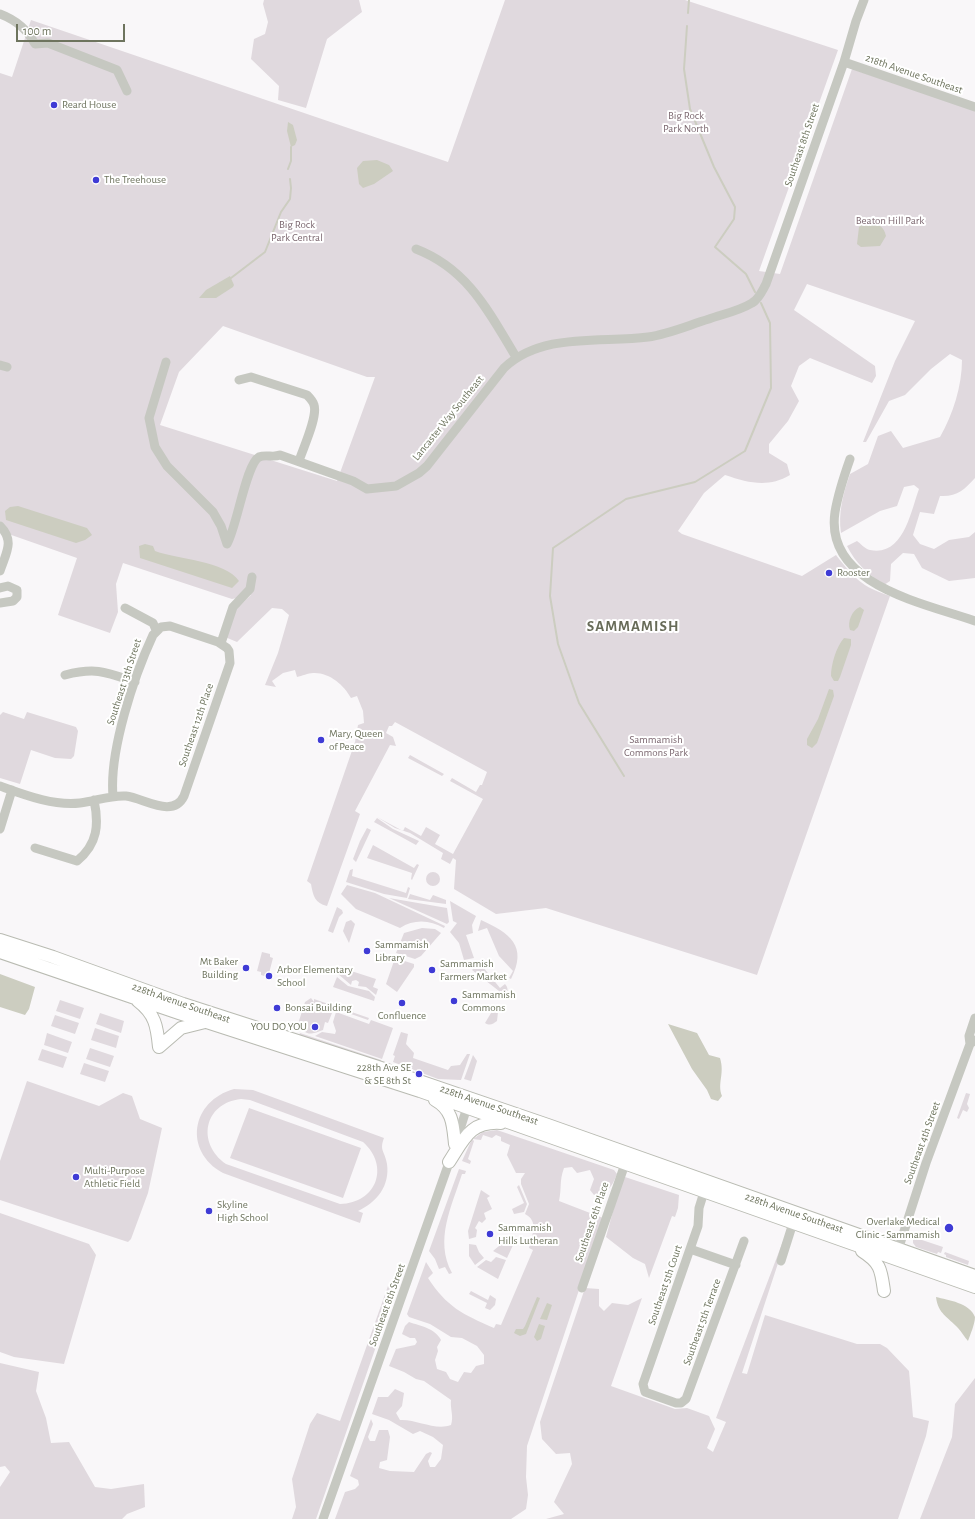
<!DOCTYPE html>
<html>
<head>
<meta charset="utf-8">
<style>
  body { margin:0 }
  #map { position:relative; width:975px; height:1519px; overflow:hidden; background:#f9f7f9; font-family:"Alegreya Sans",sans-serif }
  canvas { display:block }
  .scale { position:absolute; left:16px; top:24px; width:109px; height:18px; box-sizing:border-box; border:2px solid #6e745e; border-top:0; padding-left:5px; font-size:12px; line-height:14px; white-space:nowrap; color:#6e745e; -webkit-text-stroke:3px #fff; paint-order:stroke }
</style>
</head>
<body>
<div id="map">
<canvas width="975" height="1519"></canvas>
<div class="scale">100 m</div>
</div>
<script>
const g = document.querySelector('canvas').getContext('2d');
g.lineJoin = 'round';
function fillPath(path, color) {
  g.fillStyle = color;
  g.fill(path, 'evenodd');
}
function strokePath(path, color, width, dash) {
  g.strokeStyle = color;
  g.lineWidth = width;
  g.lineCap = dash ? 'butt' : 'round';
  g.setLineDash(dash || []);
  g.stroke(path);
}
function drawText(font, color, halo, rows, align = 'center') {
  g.font = font + ' "Alegreya Sans",sans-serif';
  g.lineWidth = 4;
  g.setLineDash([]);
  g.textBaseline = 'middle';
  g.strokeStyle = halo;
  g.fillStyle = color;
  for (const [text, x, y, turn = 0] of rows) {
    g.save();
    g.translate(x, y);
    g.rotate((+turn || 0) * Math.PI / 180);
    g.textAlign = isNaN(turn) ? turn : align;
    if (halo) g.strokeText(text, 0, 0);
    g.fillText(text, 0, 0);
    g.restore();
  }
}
fillPath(new Path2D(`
  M264,0H359L362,12L327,39L306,108L278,100L279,86L251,59L254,39L265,34L268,22L263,4Z
  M505,0H685L838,50L759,271L780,274L852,69L975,110V478C964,490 957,497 940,496L934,514L920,512L913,535L920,544L934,549L949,540L969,537L975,532V578L949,581L922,568L914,554L903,553L891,564L890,581L884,585C867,573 856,564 847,546L857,541C860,543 865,549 870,550C904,557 911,510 919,489L914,485L904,487L897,506L880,511L841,533C838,513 843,494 850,474L868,464L878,436L891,431L903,448L940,437C953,414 962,386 962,360L950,354L931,369L905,395L889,401L866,442H863L895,361L915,321L807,284L794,310L875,366L876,376L872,383L810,358L799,366L791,386L799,401L788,421L769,444V453L787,464L790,475C768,488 749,483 725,475L704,493L678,531L682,534L802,576L836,555C854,578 862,587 890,596L757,975L546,908L496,914L454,889L456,860L453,858L450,864L441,859L443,853L410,833L395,828L377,817L403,831L405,827L421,836L426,827L440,835L435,844L453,854L483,799L450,781L452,778L476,792L480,785H482L487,772L395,722L392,726H389L386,733L393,737L396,746L390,745L355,811L360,814L327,906C315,903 313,896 311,884L307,881L355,742L358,725L364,723L363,711L357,696L351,698C344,685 329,672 313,673C308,673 302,676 297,677L295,670L283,673L272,681L276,687L265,685L278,653L289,615L282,609L272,608L237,642L225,637L236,609L251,595L232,599L123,563L116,584L118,612L110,633L58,615L77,558L0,531V73L12,77L31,20L448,162ZM223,326L367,377H375L337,481L160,425L179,372Z
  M3,712L24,719L27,712L76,727L78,731L74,756L71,759L55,758L31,750L20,784L0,778V715Z
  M410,755L444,774L442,776L408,758Z
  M377,818L393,829L419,841L416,845L374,822Z
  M367,828L371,830L356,862L353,859L360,841Z
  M373,845L414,868L417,864L419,865L412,880L411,879L412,873L367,858Z
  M353,869L352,876L403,892L406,893L408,887L410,888L407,898L384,894L346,882L350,870Z
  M426 879a7 7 0 1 1 14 0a7 7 0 1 1-14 0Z
  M347,885L375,893L445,926L444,928C430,920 414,919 400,928L356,909L341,894Z
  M410,894L430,900L433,895L446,900V904L408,899Z
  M389,898L447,908L449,922L447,924Z
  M450,901L476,916L472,925L473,933L466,935L474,958L464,960L459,943L450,932L457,923L453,921Z
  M337,907L342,910L343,913L339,917L333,933L328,931Z
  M351,920L355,924L349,943L343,931L346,922Z
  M481,920C510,933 528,946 511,979L509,978L513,971L499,956L487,928L478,931Z
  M422,928L435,929L441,933L421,956L415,959L396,953L404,933Z
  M262,952L270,954V957L273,958L268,977L261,975V972L257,971Z
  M395,958L414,964V967L397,992L386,984Z
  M479,962L500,988L505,984C510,989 507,996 502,1000L494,998L499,991L472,970Z
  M342,968L376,979L373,987L378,989L376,995L366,987L358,986L359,982L356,980L352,981L351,985L338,974Z
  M337,977L348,986L369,991L375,997L374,1001L333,987Z
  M311,998L314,1002V999L369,1018L368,1020L334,1008L328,1023L325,1022L323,1030C308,1036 308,1034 297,1027L305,1002Z
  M60,1000L84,1008L80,1019L56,1011Z
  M494,1008L498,1012L497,1021C493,1024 490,1026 485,1023Z
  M336,1012L369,1024L371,1020L393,1028L382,1059L315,1036L322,1032L335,1034L336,1031L333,1022Z
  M100,1013L124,1021L121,1033L96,1024Z
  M55,1015L79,1023L75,1034L51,1026Z
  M95,1028L119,1036L116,1048L91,1040Z
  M401,1032L408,1034L406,1044L414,1053L413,1058L448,1070L451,1066L460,1065L467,1054H470L461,1080L438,1079L393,1062L395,1056L393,1055Z
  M47,1033L72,1042L68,1053L44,1045Z
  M300,1033L381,1060L380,1063L302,1037L299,1035Z
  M90,1048L114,1056L110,1067L86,1059Z
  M42,1049L67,1057L63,1068L38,1060Z
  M473,1055L477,1061L471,1081L464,1079Z
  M84,1063L109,1071L105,1082L80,1074Z
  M27,1081L99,1106L123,1093L132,1096L140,1119L162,1128L148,1193L131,1239L128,1242L0,1200V1161Z
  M234,1089L253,1090L384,1138C379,1151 385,1151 387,1164C390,1186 377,1202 358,1211L363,1213L360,1223L223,1173C183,1151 191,1101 234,1089ZM241,1099L250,1100L363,1142C390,1166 377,1203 340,1204L226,1164C196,1143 204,1103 241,1099Z
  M966,1093L970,1094L967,1104L969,1108L967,1112L963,1110L959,1119L957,1118Z
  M249,1108L361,1148L343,1198L230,1158Z
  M497,1130L614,1170L617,1174C612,1187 608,1193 594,1195L590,1190L594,1179L590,1170L577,1173L572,1167L564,1168C559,1182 562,1187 559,1201L603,1218L527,1446L526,1477L528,1495L526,1509L511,1519H335L345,1492L355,1489L359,1485L358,1480L350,1476L371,1419L373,1424L368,1437L370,1441H375L379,1430H388L390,1437L387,1460L380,1462L379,1468L390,1471L414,1472L426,1454L430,1452L432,1453L428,1461L430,1467H435L441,1459L443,1445L433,1437L420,1431L413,1434L389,1420L372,1414L378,1397H388L395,1389L404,1393L402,1406L396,1413L400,1420C417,1419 435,1431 451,1425C454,1416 450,1409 451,1400L424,1381L416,1379L404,1372L389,1366L396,1349L415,1345L417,1342L415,1338H410L402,1334L405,1326L409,1322C420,1326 435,1328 441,1340L437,1347L438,1351L435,1360L437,1369L446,1372L450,1379L458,1382L464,1372L471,1373L476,1366L484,1364V1355L477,1346L462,1338L451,1337L430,1324L409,1317L407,1314L426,1262L433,1273L428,1278C447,1307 462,1314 494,1328L496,1324L501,1325L533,1250L529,1248C532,1235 539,1221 525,1214L529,1204L521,1184V1179L525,1173H516L507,1155L510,1145L501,1141V1137L496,1135L492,1138L483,1135L481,1140L473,1139L483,1132Z
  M472,1139L474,1141L468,1159L471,1161L470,1164L462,1161Z
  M459,1169L466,1171L465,1174H462C452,1206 434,1240 452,1273L449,1274L445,1267L439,1269L435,1259L429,1251Z
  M625,1177L679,1195L678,1208L675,1217L672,1216L649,1278L645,1264L633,1258L606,1237L619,1189Z
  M519,1185L527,1204L524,1212L514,1214L512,1209L524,1203L517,1187Z
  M481,1190L490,1196L487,1198L492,1209L484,1213L486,1219L482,1223L479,1221L475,1228L477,1230L476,1237L469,1239L468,1231Z
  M0,1213L89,1244L96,1255L64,1364L14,1357L0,1352Z
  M917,1236L919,1239L943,1247L941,1253L938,1252L937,1254L916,1247L913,1243V1240Z
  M505,1241L514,1243L507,1258L493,1251Z
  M783,1241L785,1242L742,1373L747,1374L765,1315L857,1344H880L887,1348L909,1371L913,1417L929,1421L926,1436L898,1519H546L564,1514L554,1502L572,1464L570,1453L556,1454L542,1439L540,1422L585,1288L599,1289V1306L604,1311L612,1303L628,1305L642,1298L611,1386L675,1409L687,1408L709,1416L715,1429L707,1448L713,1452L726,1422L716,1418Z
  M469,1244L476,1245L479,1252L484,1258L475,1265L469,1256Z
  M945,1252L969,1261L968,1265L946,1257V1255L944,1254Z
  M496,1257L506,1260L498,1279L477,1267L486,1260L491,1262Z
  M388,1286L396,1289L316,1519H292L296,1507L292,1479L310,1424L317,1413L340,1421Z
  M471,1291L488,1300L490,1295L496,1299L495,1305L490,1310L485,1308L487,1303L469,1294Z
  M0,1363L39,1372L36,1391L46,1418L51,1443L69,1442L95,1487L111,1489L144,1484L145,1507L127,1514L122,1519H0V1487L10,1472L5,1466L0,1467Z
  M975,1378V1519H920L952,1437L955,1404Z`), '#e0d9de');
fillPath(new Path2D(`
  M288,122L293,125L297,140L295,145L291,147L287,131Z
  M377,160L389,165L393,171L374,184L363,188L359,184L357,168L363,161Z
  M871,222C880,225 884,227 886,236L880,246L861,247L857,244L859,227L864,223Z
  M230,276L234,285L233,287L216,298H199L206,290Z
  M18,506L87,528L92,535L85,540L76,543L6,520L5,511L10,507Z
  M145,544L153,546L155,551C176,559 226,561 239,581L232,588L140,558L139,546Z
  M860,607L864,610L858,627L854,631L850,630C847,622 852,610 860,607Z
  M844,638L851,639V645L840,677L838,681H834L831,676C831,665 836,647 844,638Z
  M829,689L833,690L834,696L817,743L812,748L807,745V739L818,719Z
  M0,974L35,987L29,1009L25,1015L0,1007Z
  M668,1024L697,1033L709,1055L720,1058C725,1074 717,1083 722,1096L718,1101L711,1099L707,1090L692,1069Z
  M537,1297L540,1298L526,1334L520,1336L514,1333L516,1329H523L525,1326Z
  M936,1297C948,1300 970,1303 975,1317C975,1324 970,1335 968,1341C964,1337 962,1332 958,1328C948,1317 938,1314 936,1297Z
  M547,1303L552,1305L547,1320L540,1319Z
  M539,1324L545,1326L541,1339L537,1341L534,1337Z`), '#cccdc0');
strokePath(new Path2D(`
  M688,13L689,0
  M687,26L684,69L690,109L714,167L735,207L734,219L715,247L746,274L755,292
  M288,169L291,161V147
  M231,278L265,252L281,212L290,199L291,188L290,179
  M624,776L579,703L558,644L550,596L553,548L626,499L695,482L745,451L771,388L770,323L761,303`), '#cccdc0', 2);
const major = new Path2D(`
  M0,940L53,957L183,1004L378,1067L548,1125L975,1276
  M0,952L179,1013L420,1091L975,1287
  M138,1001C155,1014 157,1026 159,1047
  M159,1047L181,1028L205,1022
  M435,1100C453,1110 453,1125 455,1144
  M449,1162C464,1139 470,1121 501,1123
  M862,1251C881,1263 881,1270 884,1291`);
strokePath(major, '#b9bbb2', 14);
strokePath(new Path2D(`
  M0,14C16,20 27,29 35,44L48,43L117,70L127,91
  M844,62L975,107
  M416,249C468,269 489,312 516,357
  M166,362L149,418L155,447L167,466L213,512L221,526L227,544C237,527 246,464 259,457C266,454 273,458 280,455L353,481L367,489L396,486L419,473L427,466L504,368C542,332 601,343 648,337C669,334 689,325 709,319C723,314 739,311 752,303C759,299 762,291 766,284L844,62L856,21L864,0
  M0,365L7,367
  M239,380L251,377L307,395C310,398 313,401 314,405C318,417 303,448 299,461
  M850,459C844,476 838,494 835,512C824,585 924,603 975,621
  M0,526C15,541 6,553 0,571
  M0,588L8,586L17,590V597L13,601L0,603
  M125,608L153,623L156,630
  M221,643L233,607L250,589L252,577
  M65,675C96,667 106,672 135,682
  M0,786C25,795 53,806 80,803C96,801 110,795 126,796C144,798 173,819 184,796L230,663L229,651L227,648L218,642L170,626L161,627L153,635C134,676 109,751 113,796
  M0,829L12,790
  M35,848L77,861C98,844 99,824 94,800
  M970,1044L969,1036L975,1018
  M456,1142L469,1101
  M704,1192L699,1208L698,1226L643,1384L645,1392L676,1403H681L686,1399L744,1241
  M690,1249L736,1265
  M898,1250L926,1163L970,1044L975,1040
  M781,1261L793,1223
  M582,1288L625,1164
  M323,1519L451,1157`), '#c6c8c1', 9);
strokePath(major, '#fff', 12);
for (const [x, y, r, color] of [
  [54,105,4,"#3f3bd5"],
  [96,180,4,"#3f3bd5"],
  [829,573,4,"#3f3bd5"],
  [321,740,4,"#3f3bd5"],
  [367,951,4,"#3f3bd5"],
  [246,968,4,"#3f3bd5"],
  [432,970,4,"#3f3bd5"],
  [269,976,4,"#3f3bd5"],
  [454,1001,4,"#3f3bd5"],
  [402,1003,4,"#3f3bd5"],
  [277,1008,4,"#3f3bd5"],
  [315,1027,4,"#3f3bd5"],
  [419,1074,4,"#3f3bd5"],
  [76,1177,4,"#3f3bd5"],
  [209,1211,4,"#3f3bd5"],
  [949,1228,5,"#3f3bd5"],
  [490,1234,4,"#3f3bd5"]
]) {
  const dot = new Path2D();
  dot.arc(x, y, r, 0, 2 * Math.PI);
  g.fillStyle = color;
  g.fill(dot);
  strokePath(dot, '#fff', 1.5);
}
drawText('11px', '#6e745e', '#fff', [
  ["218th Avenue Southeast",914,74,19],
  ["Southeast 8th Street",802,145,-71],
  ["Lancaster Way Southeast",448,418,-51],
  ["Southeast 13th Street",124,682,-72],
  ["Southeast 12th Place",196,725,-71],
  ["228th Avenue Southeast",181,1003,19],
  ["228th Avenue Southeast",489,1105,19],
  ["Southeast 4th Street",922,1143,-70],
  ["228th Avenue Southeast",794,1213,19],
  ["Southeast 6th Place",592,1222,-71],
  ["Southeast 5th Court",665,1285,-71],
  ["Southeast 8th Street",387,1305,-70],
  ["Southeast 5th Terrace",702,1322,-70]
]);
drawText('11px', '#6e745e', '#fff', [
  ["Reard House",62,105],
  ["The Treehouse",104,180],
  ["Rooster",837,573],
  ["Mary, Queen",329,734],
  ["of Peace",329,747],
  ["Sammamish",375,945],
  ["Library",375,958],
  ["Mt Baker",238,962,"right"],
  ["Building",238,975,"right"],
  ["Sammamish",440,964],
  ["Farmers Market",440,977],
  ["Arbor Elementary",277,970],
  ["School",277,983],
  ["Sammamish",462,995],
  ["Commons",462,1008],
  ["Bonsai Building",285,1008],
  ["Confluence",402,1016,"center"],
  ["YOU DO YOU",307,1027,"right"],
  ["228th Ave SE",411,1068,"right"],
  ["& SE 8th St",411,1081,"right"],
  ["Multi-Purpose",84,1171],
  ["Athletic Field",84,1184],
  ["Skyline",217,1205],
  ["High School",217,1218],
  ["Overlake Medical",940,1222,"right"],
  ["Clinic - Sammamish",940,1235,"right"],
  ["Sammamish",498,1228],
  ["Hills Lutheran",498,1241]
], 'left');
drawText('11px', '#7d6971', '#fff', [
  ["Big Rock",686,116],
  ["Park North",686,129],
  ["Beaton Hill Park",890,221],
  ["Big Rock",297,225],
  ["Park Central",297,238],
  ["Sammamish",656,740],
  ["Commons Park",656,753]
]);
g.letterSpacing = '1px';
drawText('bold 15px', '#676b58', '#fff', [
  ["SAMMAMISH",633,626]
]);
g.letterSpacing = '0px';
</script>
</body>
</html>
